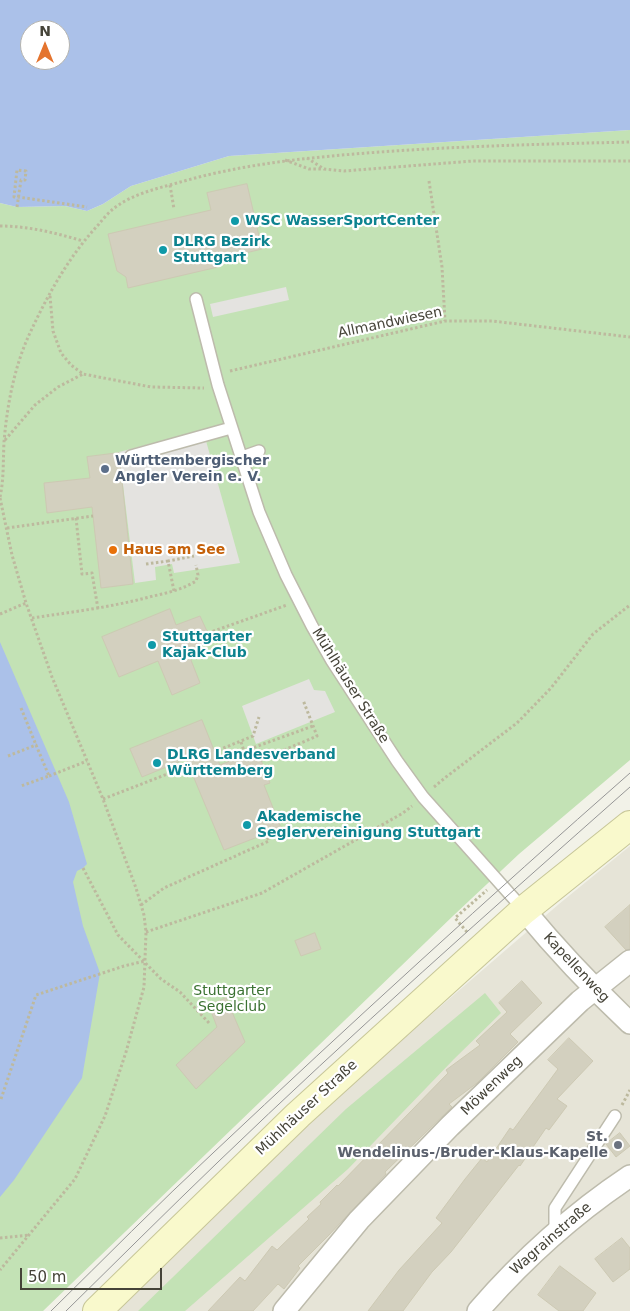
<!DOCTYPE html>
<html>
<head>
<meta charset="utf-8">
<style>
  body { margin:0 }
  #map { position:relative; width:630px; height:1311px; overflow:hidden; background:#f2f2e8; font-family:"DejaVu Sans",sans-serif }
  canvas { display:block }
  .north { position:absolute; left:20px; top:20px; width:50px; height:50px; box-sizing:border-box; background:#fff; border:1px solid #b5b4af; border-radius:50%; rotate:0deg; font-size:14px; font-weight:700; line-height:20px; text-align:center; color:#454338 }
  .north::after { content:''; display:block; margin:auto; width:18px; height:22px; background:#e4742e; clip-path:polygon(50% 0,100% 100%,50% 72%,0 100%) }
  .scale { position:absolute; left:20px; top:1268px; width:142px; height:22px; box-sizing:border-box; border:2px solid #454338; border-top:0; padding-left:6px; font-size:15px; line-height:18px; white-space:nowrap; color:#454338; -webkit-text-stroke:4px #fff; paint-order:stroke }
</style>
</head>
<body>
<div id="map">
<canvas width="630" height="1311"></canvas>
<div class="north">N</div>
<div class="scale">50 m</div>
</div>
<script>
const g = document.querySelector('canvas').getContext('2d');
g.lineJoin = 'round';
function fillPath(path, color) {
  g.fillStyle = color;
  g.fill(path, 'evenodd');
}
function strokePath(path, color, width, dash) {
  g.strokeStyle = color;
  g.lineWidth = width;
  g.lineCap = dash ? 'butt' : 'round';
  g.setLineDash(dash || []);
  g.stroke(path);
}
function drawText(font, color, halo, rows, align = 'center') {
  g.font = font + ' "DejaVu Sans",sans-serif';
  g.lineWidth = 4.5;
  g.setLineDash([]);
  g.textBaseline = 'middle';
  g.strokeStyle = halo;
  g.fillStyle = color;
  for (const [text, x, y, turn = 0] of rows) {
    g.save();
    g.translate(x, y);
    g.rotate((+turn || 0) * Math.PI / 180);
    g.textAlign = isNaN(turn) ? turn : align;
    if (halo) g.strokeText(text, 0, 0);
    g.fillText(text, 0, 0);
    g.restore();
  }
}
fillPath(new Path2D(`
  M630,846V1311H116L338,1095L559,904Z`), '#e6e4d7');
fillPath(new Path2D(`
  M630,130V760L519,854L454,915L43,1311H0V203L17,207L65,206L87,211L103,204L131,186L229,156Z
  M485,993L501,1013L454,1059L348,1169L185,1311H138L346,1109Z`), '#c3e2b5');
fillPath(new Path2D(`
  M286,287L289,300L213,317L210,304Z
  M203,430L240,563L174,573L172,564L155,567L156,580L135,583L119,452Z
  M309,679L314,690L325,691L335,712L256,744L242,706Z`), '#e4e3e0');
fillPath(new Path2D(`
  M0,0H630V130L229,156L131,186L103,204L87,211L65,206L17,207L0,203ZM30,30H60V60H30Z
  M0,642L69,802L87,864L83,868L77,871L73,882L83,926L100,973L82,1078L14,1180L0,1197Z`), '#abc1e9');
const building = new Path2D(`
  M247,184L262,249L217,260L218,267L128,288L126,277L117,271L108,234L211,210L207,193Z
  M119,453L133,584L101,588L92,507L47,513L44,483L90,478L87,457Z
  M170,609L176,625L200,616L211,640L187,650L200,683L172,695L158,661L119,677L102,637Z
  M202,720L220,765L257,750L270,783L264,785L281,828L224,850L186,759L142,777L130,749Z
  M630,905V949L626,950L605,927Z
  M315,933L321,949L301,956L295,941Z
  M522,981L542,1003L510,1034L518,1042L477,1083L449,1104L452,1107L385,1172L386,1174L329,1235L298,1266L300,1268L284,1289L278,1284L253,1311H208L240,1277L245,1281L272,1246L277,1250L309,1219L307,1217L321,1204L320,1202L337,1185L338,1186L448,1073L446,1070L480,1045L476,1041L507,1012L499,1003Z
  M226,998L245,1042L196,1089L176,1065L217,1027L209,1006Z
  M569,1038L593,1061L557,1099L567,1106L549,1130L546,1128L520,1166L519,1165L451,1252L432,1272L403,1311H368L399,1270L442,1223L436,1218L465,1179L482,1158L487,1162L510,1128L513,1130L558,1069L548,1060Z
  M620,1133L630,1146L616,1157L606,1144Z
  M622,1238L630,1248V1269L613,1282L595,1259Z
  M560,1266L596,1293L583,1311H559L538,1295Z`);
fillPath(building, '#d3d0bf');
strokePath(building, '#cdc9b3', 1);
const lane = new Path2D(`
  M196,299L218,385L259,512L286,575L312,626L332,661L397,761L423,797L524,910
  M131,456L231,428
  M242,457L259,451
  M555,1232V1208L615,1116`);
const street = new Path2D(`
  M524,910C557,950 592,987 630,1023
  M284,1311L359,1220L450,1126L580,1001L630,961
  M478,1311C523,1259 573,1214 630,1176`);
const secondary = new Path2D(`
  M97,1311L298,1115L524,910L630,825`);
strokePath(lane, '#bdbbac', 14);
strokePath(street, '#bdbbac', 24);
strokePath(secondary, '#c7c698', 30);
strokePath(new Path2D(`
  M307,158L324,169L344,171L473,161H630
  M285,160L309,169H322
  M429,181L442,267L445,321
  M170,185L174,209
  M17,207L21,180H25L26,171L17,170L14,197H18L87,207
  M0,226C28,226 56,233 83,241
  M50,296L53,331L61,353L71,365L83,374L151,387L204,388
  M230,371L445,321H492L630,337
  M5,440L35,405L58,387L83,374
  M0,497C4,479 3,461 4,442C7,406 14,368 29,335C47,296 69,256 99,224C103,219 108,213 113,209C133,193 160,188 184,181C248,163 313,157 380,152C463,146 547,144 630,142
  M0,498L12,555L26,603L52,677L103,799L136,888L144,915L146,932L144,987L126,1052L105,1116L75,1179L0,1270
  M76,518L82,574L92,573L98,609
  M7,528L93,516
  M146,564L168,561
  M174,591L168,561L194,556
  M0,614L26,603
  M32,618C72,612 113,607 153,596C168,593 183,589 196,581L198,575L196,565
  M208,633L287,605
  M21,708L36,745
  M241,742L244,751L313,726
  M214,752L253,736L259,717
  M8,756L36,745L49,776L21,786
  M261,760L317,736L303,700
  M49,776L87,761
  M434,787L446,777L517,723L551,688L593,634L630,605
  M103,799L188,766
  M83,868L118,935L161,979L180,992L210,1024
  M141,905L164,888L269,841L266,834
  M146,932L262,893L403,813L412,806
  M467,932L455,918L487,890
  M1,1099L36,995L124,966L145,961
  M622,1105L630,1090
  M0,1238L29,1235`), '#bdb99e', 3, [2.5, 2.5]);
strokePath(lane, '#fff', 11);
strokePath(street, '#fff', 21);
strokePath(secondary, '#f9f9cc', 28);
strokePath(new Path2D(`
  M51,1311C105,1258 158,1204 213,1153C350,1024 489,897 630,773
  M66,1311C117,1261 167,1211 218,1162C352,1033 491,910 630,787`), '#969696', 1);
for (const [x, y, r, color] of [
  [235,221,5,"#0f9aa8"],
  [163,250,5,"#0f9aa8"],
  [105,469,5,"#5c6f8a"],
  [113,550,5,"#e8710a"],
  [152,645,5,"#0f9aa8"],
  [157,763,5,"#0f9aa8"],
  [247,825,5,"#0f9aa8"],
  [618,1145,5,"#6b7280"]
]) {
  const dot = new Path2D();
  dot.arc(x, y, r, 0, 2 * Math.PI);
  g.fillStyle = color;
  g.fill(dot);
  strokePath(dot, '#fff', 2);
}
drawText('bold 14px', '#0d838f', '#fff', [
  ["WSC WasserSportCenter",245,221],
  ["DLRG Bezirk",173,242],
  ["Stuttgart",173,258],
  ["Stuttgarter",162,637],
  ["Kajak-Club",162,653],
  ["DLRG Landesverband",167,755],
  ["Württemberg",167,771],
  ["Akademische",257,817],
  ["Seglervereinigung Stuttgart",257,833]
], 'left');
drawText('14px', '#454338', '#fff', [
  ["Allmandwiesen",390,323,-12],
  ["Mühlhäuser Straße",350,686,58],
  ["Kapellenweg",576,968,47],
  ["Möwenweg",492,1086,-44],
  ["Mühlhäuser Straße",307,1108,-43],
  ["Wagrainstraße",551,1239,-41]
]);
drawText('bold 14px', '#4e5e75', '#fff', [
  ["Württembergischer",115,461],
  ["Angler Verein e. V.",115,477]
], 'left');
drawText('bold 14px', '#c56008', '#fff', [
  ["Haus am See",123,550]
], 'left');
drawText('14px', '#3a7131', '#fff', [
  ["Stuttgarter",232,991],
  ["Segelclub",232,1007]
]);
drawText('bold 14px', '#5b616d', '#fff', [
  ["St.",608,1137],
  ["Wendelinus-/Bruder-Klaus-Kapelle",608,1153]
], 'right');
</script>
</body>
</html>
